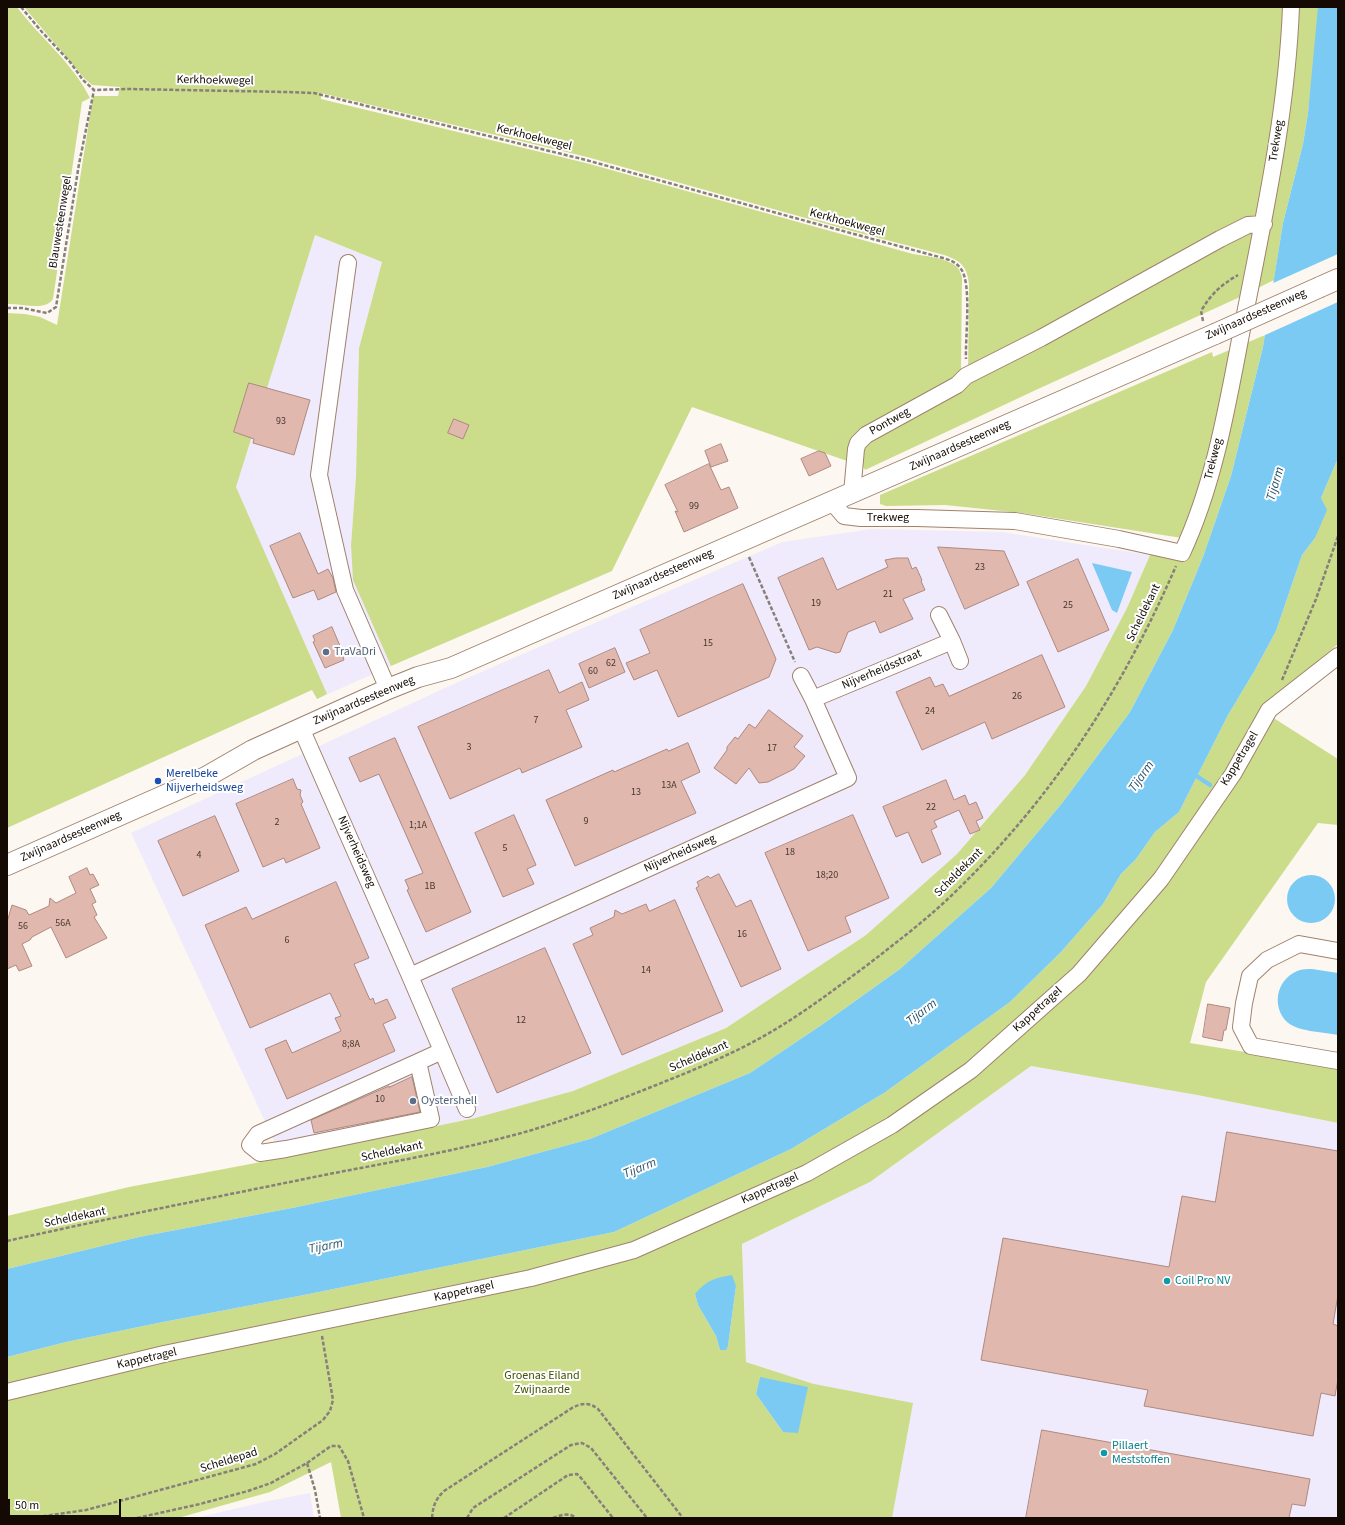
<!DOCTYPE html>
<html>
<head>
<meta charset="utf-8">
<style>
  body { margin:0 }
  #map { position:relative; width:1345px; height:1525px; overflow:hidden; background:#fdf7f2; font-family:"Source Sans 3",sans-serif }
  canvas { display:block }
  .frame { position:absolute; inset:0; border:8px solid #140a03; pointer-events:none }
  .scale { position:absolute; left:8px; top:1499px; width:113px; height:18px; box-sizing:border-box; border:2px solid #140a03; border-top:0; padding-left:5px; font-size:12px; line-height:14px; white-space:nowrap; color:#140a03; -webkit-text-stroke:3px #fff; paint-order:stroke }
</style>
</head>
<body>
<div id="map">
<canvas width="1345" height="1525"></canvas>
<div class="frame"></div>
<div class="scale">50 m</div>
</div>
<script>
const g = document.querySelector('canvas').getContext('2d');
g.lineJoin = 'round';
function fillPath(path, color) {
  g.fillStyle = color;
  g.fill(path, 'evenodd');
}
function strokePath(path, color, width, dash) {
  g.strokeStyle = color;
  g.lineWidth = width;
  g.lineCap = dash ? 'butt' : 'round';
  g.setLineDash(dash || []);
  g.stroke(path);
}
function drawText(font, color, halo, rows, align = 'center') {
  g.font = font + ' "Source Sans 3",sans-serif';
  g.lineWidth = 4;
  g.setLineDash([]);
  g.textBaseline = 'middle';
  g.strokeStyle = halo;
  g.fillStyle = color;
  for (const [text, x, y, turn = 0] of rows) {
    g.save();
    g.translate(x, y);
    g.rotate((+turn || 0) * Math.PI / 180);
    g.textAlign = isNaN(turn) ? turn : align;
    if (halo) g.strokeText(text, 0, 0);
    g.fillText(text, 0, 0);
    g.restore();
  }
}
fillPath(new Path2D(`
  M296,200L315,235L382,262L359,348L356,476L351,545L354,580L391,666L317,699L213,472Z
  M872,529L1002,532L1150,555L1127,608L1086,686L1025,775L957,854L866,935L726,1028L573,1091L475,1118L282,1158L131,833L458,682L782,542Z
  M1031,1066L1197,1095L1338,1123V1518H891L814,1384L746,1362L742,1244L870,1182Z
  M310,1493L314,1518H195L268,1501Z`), '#f0ebfc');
fillPath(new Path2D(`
  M7,7H17C41,39 72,62 90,98L82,102L53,299C44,312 21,303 7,304Z
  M24,7H1318L1319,16L1308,113L1303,144L1283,223L1274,280L1240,297L1038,389L865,470C859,459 857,451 865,440L969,381L968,374L969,284C967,266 961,261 944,255L852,231L587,157L321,93V99L586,163L913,254C925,256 949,258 958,268C960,271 961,274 962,277L961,368L957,376L952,382L923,401L860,435L854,440L850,462L692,407L612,571L391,666L353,580L351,545L356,476L359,348L382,262L315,235L236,487L327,694L317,699L312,690L7,828V313L25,314L40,317L57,325L93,96H118L120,87L92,85L84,78Z
  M1265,335L1263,347L1231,476L1203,557L1173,630L1130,712L1063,802L991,888L900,969L823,1024L750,1073L590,1139L487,1167L292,1208L139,1237L7,1269V1216L129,1187L282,1158L475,1118L573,1091L726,1028L866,935L957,854L1025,775L1086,686L1127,608L1150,555L1181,549L1182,538L1022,513L945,505L886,506L880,504V495L1212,352L1213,357Z
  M1338,458V644L1261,710L1338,759V825L1318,823L1206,982L1190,1043L1338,1067V1123L1197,1095L1031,1066L870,1182L742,1244L746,1362L814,1384L913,1403L892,1518H341L331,1462L270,1492L178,1518H7V1357L66,1342L158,1323L309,1294L614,1232L791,1149L884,1093L1010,1002L1061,952L1103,904L1121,874L1136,859L1155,832L1179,812L1228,715L1255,670L1276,631L1302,555L1315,538L1321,498ZM736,1286L728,1346L720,1350L716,1336L698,1305L695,1294ZM760,1377L798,1432H783L756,1394Z`), '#cbdd8b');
fillPath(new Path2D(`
  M1318,7H1338V458L1321,498L1327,510L1315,538L1302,555L1276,631L1255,670L1228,715L1179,812L1155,832L1136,859L1121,874L1103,904L1061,952L1010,1002L884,1093L791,1149L614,1232L309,1294L158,1323L66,1342L7,1357V1269L139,1237L292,1208L487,1167L590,1139L750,1073L823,1024L900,969L991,888L1063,802L1130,712L1173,630L1203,557L1231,476L1263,347L1283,223L1303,144L1308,113Z
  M1092,563L1132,572L1117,613L1112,610Z
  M1287 899a24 24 0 1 1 48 0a24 24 0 1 1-48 0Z
  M1312,969L1338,973V1035C1324,1032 1295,1032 1285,1020C1271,1003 1278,977 1300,970C1303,969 1308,969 1312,969Z
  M732,1275L736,1286L728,1346L726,1350H720L716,1336L698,1305L695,1294C706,1281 714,1278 732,1275Z
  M760,1377L808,1387L798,1433L783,1432L756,1394Z`), '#7acaf4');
fillPath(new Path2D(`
  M1338,254V302L1263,336L1271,284Z`), '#fdf7f2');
strokePath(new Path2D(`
  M1192,773L1210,785`), '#7acaf4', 4.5);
const building = new Path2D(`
  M249,383L310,400L294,455L253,443L254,439L234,432Z
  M454,419L469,425L463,439L448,433Z
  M721,444L728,461L711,467L705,451Z
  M819,451L825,453L831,466L809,476L801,459Z
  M709,464L721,490L729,487L738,508L684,532L675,511L678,512L665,485Z
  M300,533L318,574L328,569L333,578L336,592L318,600L314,590L293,598L270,546Z
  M938,547L1004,551L1019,585L965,609Z
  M823,558L837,590L888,567L885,560L896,558H908L912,569L916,567L922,580L921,581L925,590L903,599L913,619L880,633L875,621L848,632L840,652L836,653L817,647L809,650L778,578Z
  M1078,559L1109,630L1058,652L1027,582Z
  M743,584L776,659L769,677L678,717L657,670L634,680L626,663L650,653L640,630Z
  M332,627L343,653H342L344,660L325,668L313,642L315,641L313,636Z
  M615,648L625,672L589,688L579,664Z
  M1042,655L1065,707L992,739L985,722L922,750L896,692L930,677L935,687L943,684L949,696Z
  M549,670L559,693L582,682L589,700L566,710L582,747L522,773L520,768L450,799L418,727Z
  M769,710L803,736L794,747L805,756L794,769L768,782L759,783L749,768L736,784L714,768L727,750V747L735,737L738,739L749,724L755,728Z
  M395,738L471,912L426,932L407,890L409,889L405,880L423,873L379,774L360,782L349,758Z
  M688,743L700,772L681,781L696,813L575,866L546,800L613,770L614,772L667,749L668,751Z
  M293,779L297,789L301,790L300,795L303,802L301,804L320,848L286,863L284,858L263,867L236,804Z
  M946,780L954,800L965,795L969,805L976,802L983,818L976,821L980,830L970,834L959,810L934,821L937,827L931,830L941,854L922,863L908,832L896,837L883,807Z
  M514,815L536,865L527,869L534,884L503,897L475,833Z
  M853,815L889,898L845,917L851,932L808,951L765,853Z
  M215,816L239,871L183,896L158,841Z
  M87,868L90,875L93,874L99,885L90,889L96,902L92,904L97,915L94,917L107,938L66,958L51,927L32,937L30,940L22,944L32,966L19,971L16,965L7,969V922L12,905L26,910L29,915L49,906L50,898L56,903L76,893L69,877Z
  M719,874L736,907L751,900L781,969L741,987L696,888L699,886L697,882L708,876L710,878Z
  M336,882L369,958L354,964L370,1000L373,998L375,1004L387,999L396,1018L383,1024L395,1051L287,1099L265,1049L286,1040L292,1053L341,1031L335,1018L341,1016L330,993L250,1028L205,925L246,907L252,919Z
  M675,900L723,1011L622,1055L573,944L593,935L590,928L614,917L615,910L622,914L646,904L649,911Z
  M545,948L591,1053L497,1093L452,989Z
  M1208,1004L1230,1008L1226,1030H1224L1222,1041L1203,1037Z
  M412,1077L420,1112L314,1133L311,1120L389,1086V1087Z
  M1227,1132L1338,1151V1295L1333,1324L1338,1326V1379L1335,1396L1321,1393L1313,1436L1144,1406L1148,1390L981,1360L1003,1238L1169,1267L1182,1196L1215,1202Z
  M1042,1430L1310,1479L1305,1506L1292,1504L1289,1518H1026Z`);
fillPath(building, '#e0b8ae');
strokePath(building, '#af8980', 1);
const minor = new Path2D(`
  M348,263L319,475L345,590L388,689
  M852,493L856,449L858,443L866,435L957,385L966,376L1041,338L1220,239L1248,225L1264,224
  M832,502L844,516L861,518H917L1015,521L1119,539L1182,553C1217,478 1229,394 1245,314C1265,212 1287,111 1291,7
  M939,615L952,641L960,661
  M813,699L952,641
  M301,728L410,976L467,1109
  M1338,951L1299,944L1267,960L1250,976L1244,1003L1241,1027L1251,1046L1338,1061
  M410,976L848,778L813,699L801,676
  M418,1062L431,1119L286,1149L260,1153L250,1145L258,1134L418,1062L442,1051
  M7,1392L164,1354L531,1278L634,1250L807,1173L892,1125L971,1070L1079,974L1161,879L1233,774L1269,710L1338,656`);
const major = new Path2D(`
  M1320,287L1338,279
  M7,865L206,777L253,750L388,689L418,677L451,668L1215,334`);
strokePath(minor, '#a0826c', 18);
strokePath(major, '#a0826c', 22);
strokePath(new Path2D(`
  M21,7L42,32L70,62L83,80L94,90L129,89L287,92L314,93L586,160L795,218L943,258C950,260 956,262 961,269C972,283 965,340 966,359
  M7,308H22L47,313L56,307L79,164L94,90
  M1203,321L1201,311C1211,294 1221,285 1238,275
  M749,557L795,662
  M1282,680L1316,599L1338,536
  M7,1241C114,1217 222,1196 329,1174C397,1161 466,1149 532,1130C577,1116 622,1099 666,1081C704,1066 741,1050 776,1029C809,1009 839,986 870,963C898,941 926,920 952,895C1052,799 1121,692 1176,566
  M307,1463L331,1446H339L348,1461L364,1518
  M31,1518L86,1510L101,1506L256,1464L275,1454L323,1420L330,1411L333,1400L322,1336
  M137,1518L200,1504L248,1491L271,1483L307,1463L315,1490L320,1518
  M432,1518C433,1506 435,1500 444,1491L572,1408C581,1403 589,1402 598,1409L683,1518
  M467,1518L473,1508L571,1445L582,1443L591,1448L647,1518
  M504,1518L568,1475L577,1474L581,1478L613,1518
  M553,1518C561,1515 569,1512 576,1518`), '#877f79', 2.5, [4, 2]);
strokePath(minor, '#fff', 16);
strokePath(major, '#fff', 20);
const majorBridge = new Path2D(`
  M1215,334L1320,287`);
strokePath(majorBridge, '#a0826c', 22, []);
strokePath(majorBridge, '#fff', 20);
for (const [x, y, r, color] of [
  [326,652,4,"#5c6f8a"],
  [158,781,4,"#1a4fb4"],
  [413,1101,4,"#5c6f8a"],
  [1167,1281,4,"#0f9aa8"],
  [1104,1453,4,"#0f9aa8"]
]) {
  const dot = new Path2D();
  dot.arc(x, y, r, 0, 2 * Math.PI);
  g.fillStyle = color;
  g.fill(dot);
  strokePath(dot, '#fff', 1.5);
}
drawText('10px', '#47362e', null, [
  ["93",281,422],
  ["99",694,507],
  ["23",980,568],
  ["21",888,595],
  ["19",816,604],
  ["25",1068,606],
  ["15",708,644],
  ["62",611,664],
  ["60",593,672],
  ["26",1017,697],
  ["24",930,712],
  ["7",536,721],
  ["3",469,748],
  ["17",772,749],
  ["13A",669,786],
  ["13",636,793],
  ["22",931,808],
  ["9",586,822],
  ["2",277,823],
  ["1;1A",418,826],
  ["5",505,849],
  ["18",790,853],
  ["4",199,856],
  ["18;20",827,876],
  ["1B",430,887],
  ["56A",63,924],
  ["56",23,927],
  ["16",742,935],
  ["6",287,941],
  ["14",646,971],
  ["12",521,1021],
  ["8;8A",351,1045],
  ["10",380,1100]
]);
drawText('12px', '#140a03', '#fff', [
  ["Kerkhoekwegel",215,81,1],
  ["Kerkhoekwegel",534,138,14],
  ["Trekweg",1277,141,-81],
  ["Blauwesteenwegel",61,222,-81],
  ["Kerkhoekwegel",847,223,15],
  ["Zwijnaardsesteenweg",1256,315,-24],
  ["Pontweg",890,422,-29],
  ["Zwijnaardsesteenweg",960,446,-24],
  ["Trekweg",1214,459,-76],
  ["Trekweg",888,518],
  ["Zwijnaardsesteenweg",663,575,-24],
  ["Scheldekant",1144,613,-64],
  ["Nijverheidsstraat",882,670,-23],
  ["Zwijnaardsesteenweg",364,701,-23],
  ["Kappetragel",1240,759,-59],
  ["Zwijnaardsesteenweg",71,837,-24],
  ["Nijverheidsweg",356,852,66],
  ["Nijverheidsweg",680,854,-24],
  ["Scheldekant",959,873,-45],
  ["Kappetragel",1038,1010,-42],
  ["Scheldekant",699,1057,-23],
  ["Scheldekant",392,1152,-12],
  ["Kappetragel",770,1189,-24],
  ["Scheldekant",75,1218,-12],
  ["Kappetragel",464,1292,-12],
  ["Kappetragel",147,1359,-13],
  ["Scheldepad",229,1461,-17]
]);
drawText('12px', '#4e5e75', '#fff', [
  ["TraVaDri",334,652],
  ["Oystershell",421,1101]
], 'left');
drawText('12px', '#164399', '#fff', [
  ["Merelbeke",166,774],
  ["Nijverheidsweg",166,788]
], 'left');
drawText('12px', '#0d838f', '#fff', [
  ["Coil Pro NV",1175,1281],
  ["Pillaert",1112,1446],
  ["Meststoffen",1112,1460]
], 'left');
drawText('12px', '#455005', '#fff', [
  ["Groenas Eiland",542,1376],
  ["Zwijnaarde",542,1390]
]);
drawText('italic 13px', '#29556c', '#fff', [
  ["Tijarm",1276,484,-74],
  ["Tijarm",1142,777,-55],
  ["Tijarm",922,1013,-37],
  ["Tijarm",640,1169,-22],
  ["Tijarm",326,1247,-11]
]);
</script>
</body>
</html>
